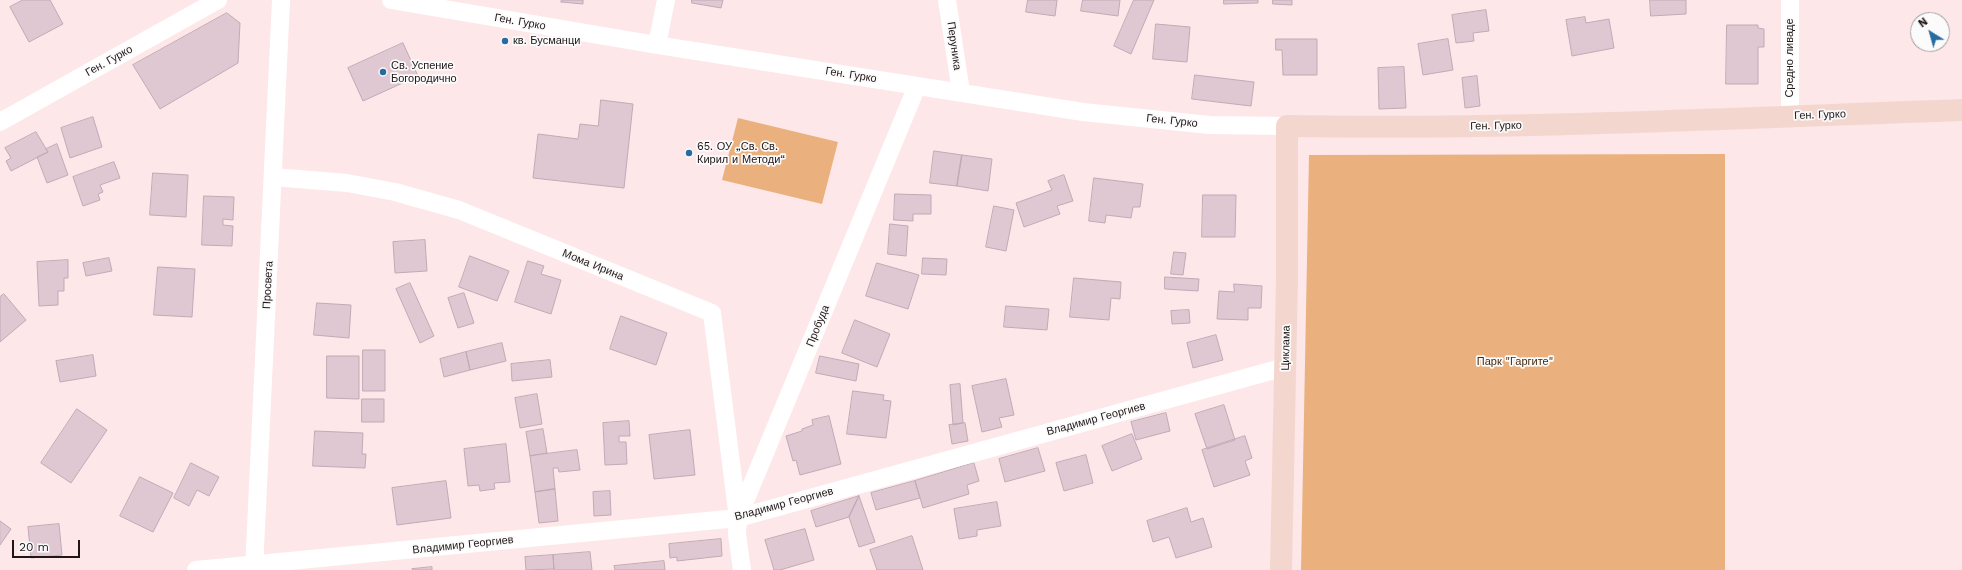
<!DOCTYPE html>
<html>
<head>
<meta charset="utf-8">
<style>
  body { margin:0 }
  #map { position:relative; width:1962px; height:570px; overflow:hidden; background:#fee7e9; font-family:"Work Sans",sans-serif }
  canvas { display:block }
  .north { position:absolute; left:1910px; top:12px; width:40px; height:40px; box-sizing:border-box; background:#fbfbfb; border:1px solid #a39fa0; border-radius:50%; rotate:323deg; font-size:11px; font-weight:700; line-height:16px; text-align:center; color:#201617 }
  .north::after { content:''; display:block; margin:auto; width:14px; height:18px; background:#276ba0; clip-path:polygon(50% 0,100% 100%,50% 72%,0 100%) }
  .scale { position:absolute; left:12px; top:540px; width:68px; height:18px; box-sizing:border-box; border:2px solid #201617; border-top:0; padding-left:5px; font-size:12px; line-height:14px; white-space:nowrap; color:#201617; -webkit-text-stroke:3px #fbfbfb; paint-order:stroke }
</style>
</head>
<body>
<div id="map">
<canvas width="1962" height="570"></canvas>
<div class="north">N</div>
<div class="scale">20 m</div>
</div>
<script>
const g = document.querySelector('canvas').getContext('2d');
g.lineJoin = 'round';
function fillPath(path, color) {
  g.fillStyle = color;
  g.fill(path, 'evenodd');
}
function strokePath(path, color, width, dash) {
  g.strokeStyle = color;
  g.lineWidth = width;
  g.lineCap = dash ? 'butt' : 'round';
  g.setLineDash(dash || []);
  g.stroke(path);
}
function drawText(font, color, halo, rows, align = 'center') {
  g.font = font + ' "Work Sans",sans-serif';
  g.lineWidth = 3.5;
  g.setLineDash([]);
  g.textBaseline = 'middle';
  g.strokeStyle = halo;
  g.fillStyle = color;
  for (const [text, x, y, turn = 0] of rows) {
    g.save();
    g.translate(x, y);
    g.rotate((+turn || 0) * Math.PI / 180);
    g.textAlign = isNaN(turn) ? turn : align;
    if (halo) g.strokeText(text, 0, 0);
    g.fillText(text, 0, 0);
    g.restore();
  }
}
fillPath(new Path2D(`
  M738,118L838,142L822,204L722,180Z
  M1725,154V570H1301L1309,155Z`), '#eab17f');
const building = new Path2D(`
  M23,0H50L63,24L29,42L10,7Z
  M562,0H583V4L561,2Z
  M692,0H723L721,8L692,3Z
  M1028,0H1057L1055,16L1026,12Z
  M1083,0H1120L1118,16L1081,11Z
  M1134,0H1154L1131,54L1114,46Z
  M1224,0H1258V3L1224,4Z
  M1273,0H1292V5L1273,4Z
  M1650,0H1686V14L1651,16Z
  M1486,10L1489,31L1473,33L1474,41L1456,43L1452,15Z
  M227,13L240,23L238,63L160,109L133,65Z
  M1585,17L1586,23L1609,19L1614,48L1572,56L1566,20Z
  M1156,24L1190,27L1187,62L1153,59Z
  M1727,25H1758V28L1764,29V47H1758V84H1726Z
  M1276,39H1317V75H1283L1282,50H1276Z
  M1448,39L1453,70L1423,75L1418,44Z
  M403,43L418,76L363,101L348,68Z
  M1404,67L1406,108L1379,109L1378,68Z
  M1195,75L1254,82L1251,106L1192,99Z
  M1477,76L1480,106L1465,108L1462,78Z
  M601,100L633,104L624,188L533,178L538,134L578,139L580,124L598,126Z
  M93,117L102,147L70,158L61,128Z
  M36,132L48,152L11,171L6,161L11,158L5,148Z
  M57,144L68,175L47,183L37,157L48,152L46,149Z
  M934,151L962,155L957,186L930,183Z
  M962,155L992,159L988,191L957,186Z
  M114,162L120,178L100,185L103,192L98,194L100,200L83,206L73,177Z
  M153,173L188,175L186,217L150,215Z
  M1064,175L1073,201L1057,206L1060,214L1024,227L1016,203L1052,190L1048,181Z
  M1094,178L1143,184L1140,207H1133L1131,218L1106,215L1105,223L1089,221Z
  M895,194L931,195V214H913V221L894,220Z
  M1203,195H1236L1235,237H1202Z
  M204,196L234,197L233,220L223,219V225L233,226L232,246L202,245Z
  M994,206L1014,210L1006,251L986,247Z
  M890,224L908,226L906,256L888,254Z
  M425,240L427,271L395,273L393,242Z
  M1174,252L1186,253L1183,275L1171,274Z
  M470,256L509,271L497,301L459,287Z
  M109,258L112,271L86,276L83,263Z
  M923,258L947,259L946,275L922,274Z
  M68,260V278H64V291H58V305L39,306L37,262Z
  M528,261L544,266L541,274L561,280L551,314L515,302Z
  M877,263L919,275L908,309L866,296Z
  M158,267L195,269L192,317L154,315Z
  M1165,277L1199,279L1198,291L1165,289Z
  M1074,278L1121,282L1120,299L1111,298L1109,320L1070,317Z
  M410,283L434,336L420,343L396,289Z
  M1234,284L1262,286L1261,308H1248V320L1217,319L1219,291L1234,292Z
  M464,293L474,323L458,328L448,298Z
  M4,294L26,320L0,342V297Z
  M317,303L351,305L349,338L314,335Z
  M1006,306L1049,309L1047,330L1004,327Z
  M1189,310L1190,323L1172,324L1171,311Z
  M621,316L667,333L656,365L610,349Z
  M855,320L890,334L877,367L842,353Z
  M1216,335L1223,360L1193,368L1187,343Z
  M502,343L506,361L470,370L466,352Z
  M363,350H385V391H363Z
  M466,352L470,370L444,377L440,359Z
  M93,355L96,376L60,382L56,361Z
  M327,356H359V399L327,398Z
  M820,356L859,364L856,381L816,373Z
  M550,360L552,377L512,381L511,364Z
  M1006,379L1014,415L999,418L1002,427L982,432L972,386Z
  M960,384L963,423L953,425L950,385Z
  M853,391L884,395L883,400L891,401L886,438L847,434Z
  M537,394L542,424L520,428L515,398Z
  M362,399H384V422H362Z
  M1224,405L1235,440L1207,449L1195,414Z
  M77,409L107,430L71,483L41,463Z
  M1166,413L1170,431L1136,440L1131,422Z
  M829,416L841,464L800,475L796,460L793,461L786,436L802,431V429L813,425L812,420Z
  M629,421L630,436H619V442H626L627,464L605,465L603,423Z
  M965,423L968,441L952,444L949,425Z
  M543,429L547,453L530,456L526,432Z
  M690,430L695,475L654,479L649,435Z
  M315,431L363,433L362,454H366L365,468L313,466Z
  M1132,434L1142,459L1112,471L1102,446Z
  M1245,436L1252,458L1245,461L1250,475L1214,487L1202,450Z
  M506,444L510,482L494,483L495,489L480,491L479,485L468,486L464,449Z
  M1038,448L1045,471L1005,482L999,459Z
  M577,450L580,470L559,472L558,468H553L555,489L535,492L530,456Z
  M1086,455L1093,483L1064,491L1056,463Z
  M191,463L219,477L209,496L197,490L189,506L174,498Z
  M974,463L979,481L967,485L969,494L923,508L915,481Z
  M140,477L173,493L153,532L120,516Z
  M446,481L451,518L397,525L392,488Z
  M915,481L920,498L876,510L871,493Z
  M555,489L558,521L539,523L535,492Z
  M610,491L611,515L594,516L593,492Z
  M859,496L875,542L859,547L849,517Z
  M859,496L849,517L816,527L811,511Z
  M997,502L1001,526L977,530V536L959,539L954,509Z
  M1187,508L1191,522L1203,518L1212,547L1176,558L1169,537L1153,542L1147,521Z
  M0,521L11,529L0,545Z
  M59,524L62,555L31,558L28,527Z
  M805,529L814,560L780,570H774L765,540Z
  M912,536L923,570H877L870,550Z
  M721,539L722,556L677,561V557L670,558L669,544Z
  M590,552L592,570H554L553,555Z
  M553,555L554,569L526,570L525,557Z
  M664,561L665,570H615L614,566Z
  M432,567V570H413L412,569Z`);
fillPath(building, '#e0c8d3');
strokePath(building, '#c1aab5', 1);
strokePath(new Path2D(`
  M391,0L657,45L1083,112L1210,125L1287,126
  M947,0L961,92
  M1790,0V116
  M657,45L666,0
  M0,122L218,0
  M273,177L347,183L395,192L459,210L712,313L738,518
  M196,570L738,518L1285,367
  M254,570L281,0
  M742,570L737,534L738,518L917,86`), '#fff', 18);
strokePath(new Path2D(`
  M1281,570L1287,278V126C1512,130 1737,118 1962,110`), '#f3d7cf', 22);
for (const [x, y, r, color] of [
  [505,41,4,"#276ba0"],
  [383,72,4,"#276ba0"],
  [689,153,4,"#276ba0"]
]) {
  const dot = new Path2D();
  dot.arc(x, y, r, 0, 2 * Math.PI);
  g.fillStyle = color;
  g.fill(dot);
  strokePath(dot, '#fbfbfb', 1.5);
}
drawText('11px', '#201617', '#fbfbfb', [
  ["Ген. Гурко",520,22,10],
  ["Перуника",954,46,82],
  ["Средно ливаде",1790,58,-90],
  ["Ген. Гурко",109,61,-29],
  ["Ген. Гурко",851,75,9],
  ["Ген. Гурко",1820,115,-2],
  ["Ген. Гурко",1172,121,6],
  ["Ген. Гурко",1496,126,-1],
  ["Мома Ирина",593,265,22],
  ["Просвета",268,285,-87],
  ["Пробуда",818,326,-68],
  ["Циклама",1286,348,-89],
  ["Владимир Георгиев",1096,419,-15],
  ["Владимир Георгиев",784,504,-15],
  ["Владимир Георгиев",463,545,-6]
]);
drawText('11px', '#201617', '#fbfbfb', [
  ["кв. Бусманци",513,41],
  ["Св. Успение",391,66],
  ["Богородично",391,79],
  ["65. ОУ „Св. Св.",697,147],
  ["Кирил и Методи“",697,160]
], 'left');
drawText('11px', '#462a0f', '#fbfbfb', [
  ["Парк \"Гаргите\"",1515,362]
]);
</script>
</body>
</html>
